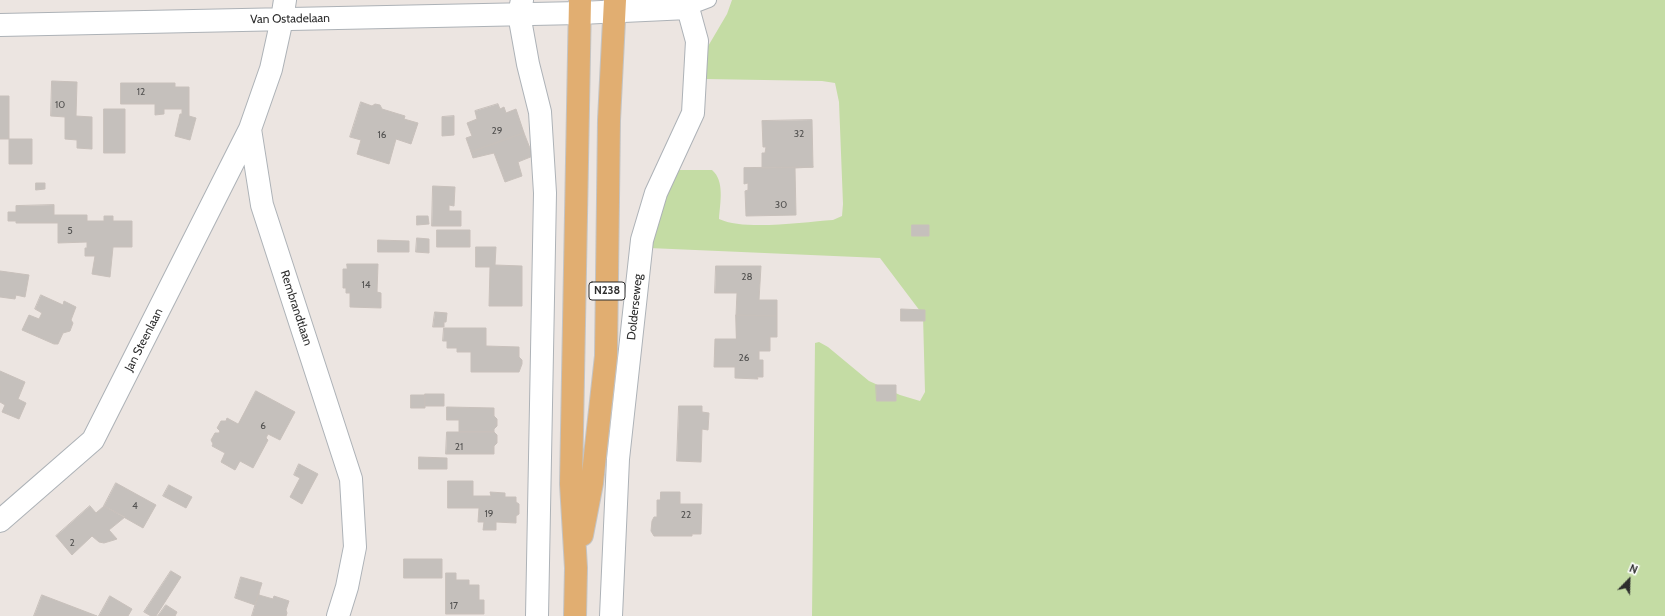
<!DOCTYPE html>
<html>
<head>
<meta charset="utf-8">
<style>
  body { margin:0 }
  #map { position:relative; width:1665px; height:616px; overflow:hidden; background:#ece5e1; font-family:Cabin,sans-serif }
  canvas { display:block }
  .north { position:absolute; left:1609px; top:560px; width:40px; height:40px; -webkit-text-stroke:3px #fff; paint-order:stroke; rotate:23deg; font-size:11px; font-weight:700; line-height:16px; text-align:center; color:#2d2d2d }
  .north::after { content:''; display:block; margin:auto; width:14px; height:18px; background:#2d2d2d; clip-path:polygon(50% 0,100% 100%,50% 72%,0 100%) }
</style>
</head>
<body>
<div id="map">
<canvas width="1665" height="616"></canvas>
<div class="north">N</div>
</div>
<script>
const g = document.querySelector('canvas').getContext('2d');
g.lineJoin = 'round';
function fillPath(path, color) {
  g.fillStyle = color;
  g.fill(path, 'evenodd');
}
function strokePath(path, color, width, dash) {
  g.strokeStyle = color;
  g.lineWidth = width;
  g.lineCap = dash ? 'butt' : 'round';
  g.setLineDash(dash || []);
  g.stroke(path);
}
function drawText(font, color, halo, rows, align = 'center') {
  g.font = font + ' Cabin,sans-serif';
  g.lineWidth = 3;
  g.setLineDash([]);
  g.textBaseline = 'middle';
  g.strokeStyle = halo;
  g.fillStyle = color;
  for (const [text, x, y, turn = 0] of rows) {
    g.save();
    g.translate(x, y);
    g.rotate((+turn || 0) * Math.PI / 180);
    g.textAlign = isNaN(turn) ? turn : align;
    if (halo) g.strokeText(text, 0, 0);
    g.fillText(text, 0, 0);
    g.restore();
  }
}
fillPath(new Path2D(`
  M732,0H1665V616H812L815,343L819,342L828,347L869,381L900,395L920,401L925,392L923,315L880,258L649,248L674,170H712C725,181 720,203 719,219C745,231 803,222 833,220L842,216L843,204L839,102L835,83L822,81L706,79L707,48L727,14Z`), '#c4dca4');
const building = new Path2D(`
  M52,81L77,82L76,116L92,117V149L77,148V140L65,139V117L51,116Z
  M121,83H175V87H189V116L196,118L190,140L175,136L180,114H182V109H164V114L155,115V104H121Z
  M0,96H9V139H32V164H9V139H0Z
  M361,102L372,106L375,104L380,105L382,109L405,116L404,119L418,123L411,144L396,139L389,164L357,154L361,140L350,137Z
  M498,104L500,109L504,107L506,113L516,109L524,133L471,152L466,138L472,136L467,123L477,119L475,111Z
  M104,109H125V153H104Z
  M454,116V135L442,136V117Z
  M812,120L813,167L762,168V153H765L766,147H763L762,121Z
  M524,133L533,156L518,162L522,176L505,182L494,153L473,158L471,152Z
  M813,167L795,168L796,215L746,216L745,191L748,190V183L744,184V168Z
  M36,183H45V189L36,190Z
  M433,186L455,187L454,206L449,205V211H461V226H432Z
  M54,205V215H87V221H104V216H113V221H132V247H113L110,277L92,274L95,256H85V248H87V242L58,243V223H16V221H8V212H16V206Z
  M417,216H428L429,224L417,225Z
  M912,225H929V236H912Z
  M437,230H470V247H437Z
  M417,238L429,239V253L416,252Z
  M378,240L409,241V252H378Z
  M476,247H496L495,265L522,266V306H489L490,267H476Z
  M347,264H378L377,292L381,293V308L350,307V293H346V288H343V269H347Z
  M716,266H761L759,300H777V316L736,315L737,293H715Z
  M0,271L29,275L25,297L16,295L15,299L0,297Z
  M41,295L63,305L64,301L76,307L71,320L73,323L70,331L63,333L58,344H54L22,330L29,315L39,319L42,313L35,309Z
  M901,309L925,310V321H901Z
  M435,312L447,313L446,322H444V327H433Z
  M736,315L777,316V337H770V351H759V360H763V377H757L758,379L735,378V367H714L715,339H736Z
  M444,328H486V346L519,347V357L522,360V364L519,372H471V352H457V348H447V341H443Z
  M0,371L25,382L18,399L26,403L19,419L2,412L5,405L0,402Z
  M876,385H896V401H877Z
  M256,391L295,412L280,440L268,434L266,438L268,440L253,468L240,461L235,470L221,462L225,453L212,446L213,444L211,440L215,433H219L220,431L217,428L221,421H226L227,418L238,424Z
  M425,394H444V406H425Z
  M411,395H425V408H411Z
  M679,406H702V412L709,413L708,430L702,429L701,462L677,461Z
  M447,407L494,408V416L497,419V426L494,429V432H459V420H447Z
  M447,432H494L497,435V443L494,446V454H446Z
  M419,457L447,458V469H419Z
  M299,464L318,474L302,504L290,497L300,478L294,475Z
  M448,481H473V496H491L490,492L505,493V497H516V502L519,504V514L516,516V523L496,522V530H483L484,522H478L479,508H448Z
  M116,483L156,505L143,528L104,506Z
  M169,485L192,497L186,508L163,496Z
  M661,492H680V504H702L701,534H692V536H654L651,531L652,521L654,517H657V500H660Z
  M90,506L96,513L104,506L125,517L109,530L117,539L114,540L104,543L99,542L92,536L72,555L56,536Z
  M404,559H442V578H404Z
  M171,571L181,577L156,616H151L144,612Z
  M446,573H456V580H469V585H479V600H484V614H446Z
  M241,577L262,583L255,605L235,598Z
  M259,592V595L273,599L274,596L289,601L286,610L287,613L286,616H252Z
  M42,595L97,616H34Z
  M110,596L132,609L128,616H99Z
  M166,605L177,612L175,616H158Z`);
fillPath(building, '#c5c0bc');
strokePath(building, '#c8c0bb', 1);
const service = new Path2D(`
  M688,8L709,0`);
const minor = new Path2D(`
  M285,0L282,19L271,69L250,129L262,205L351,479L355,547L347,587L338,616
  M522,0L519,14L528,64L540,112L545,193L537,616
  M0,25L580,13L688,8L697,41L693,113L656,193L642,240L618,459L611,616
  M0,521L93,440L250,129`);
const primary = new Path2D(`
  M582,535L592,483L606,356L609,120L615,0
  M575,616L576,568L571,484L580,0`);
strokePath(service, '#adb2b7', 16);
strokePath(minor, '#adb2b7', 24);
strokePath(primary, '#c4c4c4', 24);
strokePath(service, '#fff', 14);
strokePath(minor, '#fff', 22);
strokePath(primary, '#e1ae71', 22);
drawText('10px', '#535251', null, [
  ["12",141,92],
  ["10",60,105],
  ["29",497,131],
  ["32",799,134],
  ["16",382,135],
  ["30",781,205],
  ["5",70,231],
  ["28",747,277],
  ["14",366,285],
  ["26",744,358],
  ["6",263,426],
  ["21",459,447],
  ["4",135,506],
  ["19",489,514],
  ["22",686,515],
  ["2",72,543],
  ["17",454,606]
]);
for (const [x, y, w] of [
  [607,291,36]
]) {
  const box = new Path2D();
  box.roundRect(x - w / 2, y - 9, w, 18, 3);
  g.fillStyle = '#fff';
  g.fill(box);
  strokePath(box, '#2d2d2d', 1);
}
drawText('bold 11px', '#2d2d2d', null, [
  ["N238",607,291]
]);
drawText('12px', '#2d2d2d', '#fff', [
  ["Van Ostadelaan",290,19,-1],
  ["Dolderseweg",635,307,-84],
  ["Rembrandtlaan",296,308,72],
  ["Jan Steenlaan",144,340,-63]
]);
</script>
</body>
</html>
